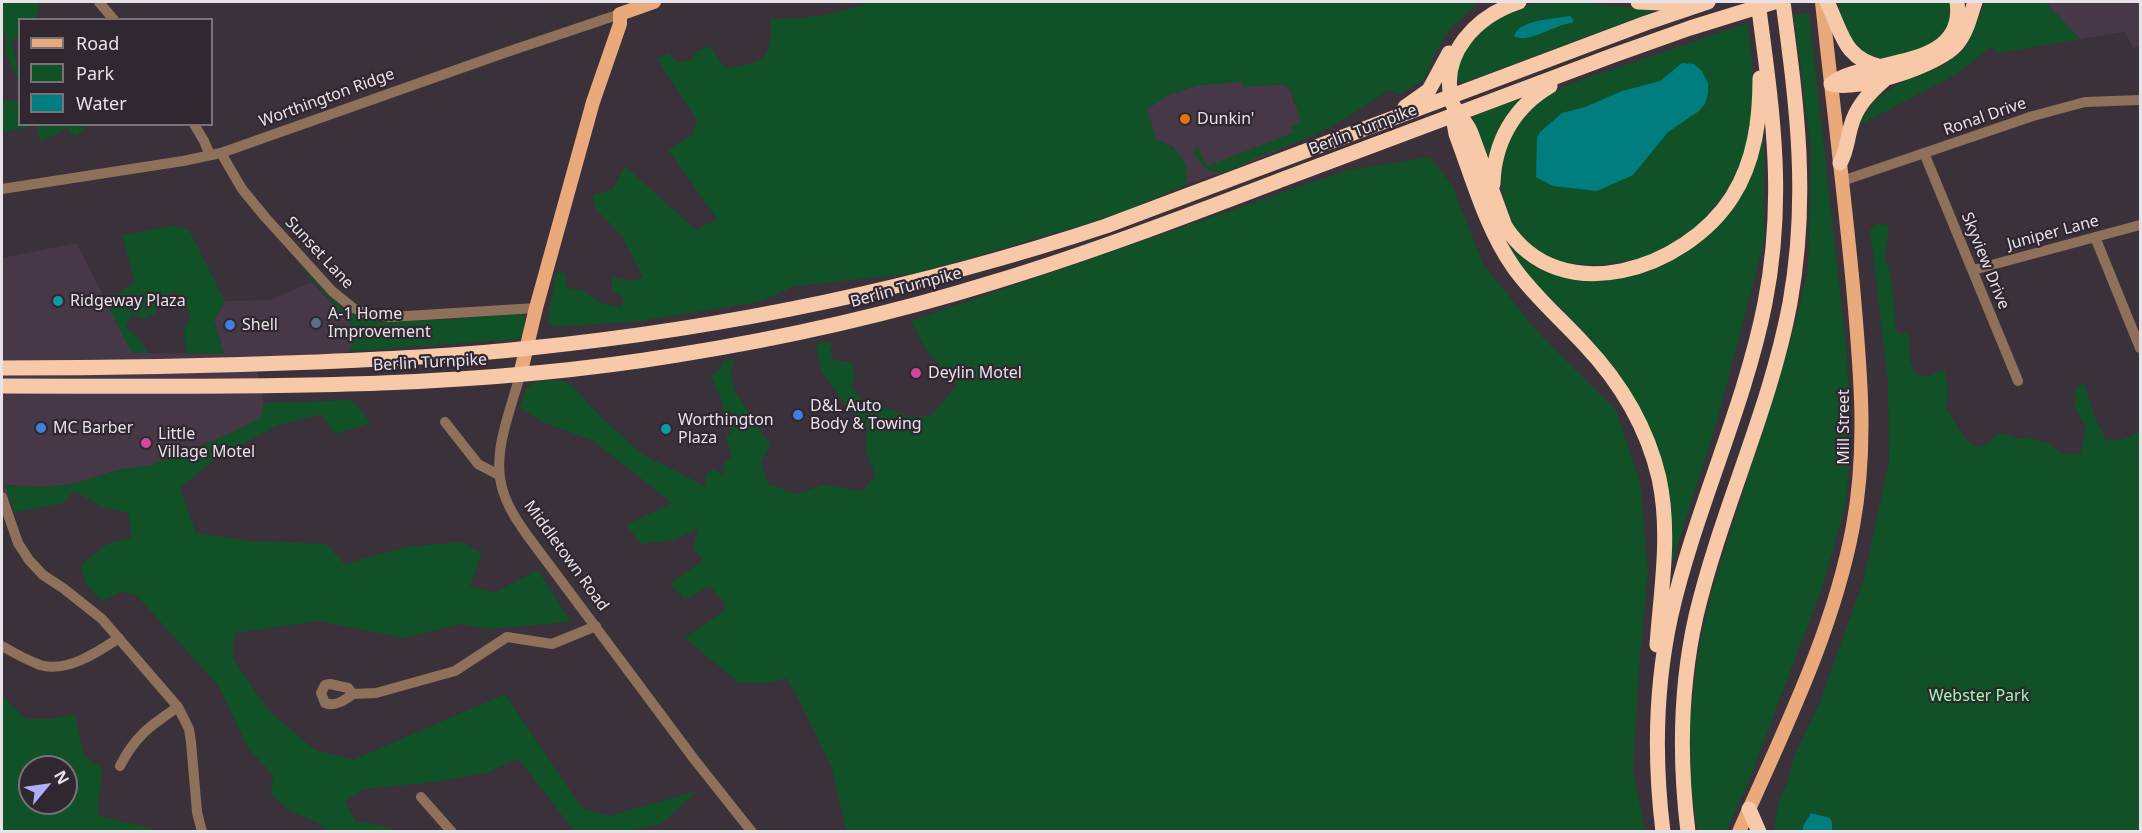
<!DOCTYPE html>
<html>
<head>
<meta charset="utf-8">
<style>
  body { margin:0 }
  #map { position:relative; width:2142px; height:833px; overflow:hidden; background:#3a313b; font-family:"Noto Sans",sans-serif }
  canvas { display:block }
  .frame { position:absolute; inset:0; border:3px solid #e7e1e8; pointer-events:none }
  .legend { position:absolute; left:18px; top:18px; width:195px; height:108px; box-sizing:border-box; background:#302731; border:2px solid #79717a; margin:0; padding:8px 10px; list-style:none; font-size:18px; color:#e7e1e8 }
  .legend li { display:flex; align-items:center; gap:12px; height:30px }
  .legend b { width:30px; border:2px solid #79717a }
  .north { position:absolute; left:18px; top:755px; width:60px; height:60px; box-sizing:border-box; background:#302731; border:2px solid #79717a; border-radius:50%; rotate:61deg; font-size:16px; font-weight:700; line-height:24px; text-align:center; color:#e7e1e8 }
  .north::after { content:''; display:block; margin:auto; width:21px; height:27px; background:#adaffb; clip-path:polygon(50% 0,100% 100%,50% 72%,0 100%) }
</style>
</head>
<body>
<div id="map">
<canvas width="2142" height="833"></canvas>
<div class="frame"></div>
<ul class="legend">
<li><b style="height:8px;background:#e9a97b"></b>Road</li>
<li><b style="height:16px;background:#105127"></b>Park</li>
<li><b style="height:16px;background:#007d7f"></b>Water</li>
</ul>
<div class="north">N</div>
</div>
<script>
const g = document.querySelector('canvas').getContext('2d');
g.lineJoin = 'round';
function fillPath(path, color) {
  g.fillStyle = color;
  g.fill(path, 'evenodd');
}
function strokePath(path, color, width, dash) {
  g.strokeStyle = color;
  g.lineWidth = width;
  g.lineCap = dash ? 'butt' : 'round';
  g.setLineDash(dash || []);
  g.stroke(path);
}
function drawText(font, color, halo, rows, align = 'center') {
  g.font = font + ' "Noto Sans",sans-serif';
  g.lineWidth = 4.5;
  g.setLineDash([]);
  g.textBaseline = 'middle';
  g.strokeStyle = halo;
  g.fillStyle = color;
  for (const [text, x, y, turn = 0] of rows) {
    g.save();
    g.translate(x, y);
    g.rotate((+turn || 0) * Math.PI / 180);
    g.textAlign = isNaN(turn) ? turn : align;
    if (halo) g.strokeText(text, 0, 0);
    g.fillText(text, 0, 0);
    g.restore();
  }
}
fillPath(new Path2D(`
  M2045,2H2140V46L2133,48L2125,32L2080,39Z
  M1241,82L1261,86L1283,84L1292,91L1293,101L1314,135L1242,166L1185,185L1187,176L1173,147L1156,139L1147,109L1168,95L1198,85Z
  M77,243L132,353L224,354L214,320L225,301L270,300L312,282L354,327L355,339L348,352L254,360L264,403L261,418L234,432L151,465L119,470L69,485L39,487L6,485L10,497L2,499V258Z`), '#463847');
fillPath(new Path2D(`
  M2,2H40L36,19L20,20L19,37L12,41C14,56 20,67 19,82L5,52L6,37L2,29Z
  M871,2H1479L1450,29L1435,53L1424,80L1400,94L1389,90C1365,106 1340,123 1314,135C1295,144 1276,149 1257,157C1244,163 1231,175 1215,172C1203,170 1199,160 1193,150L1198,147L1207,166L1293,133L1291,127L1299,124L1300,120L1292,91L1283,84L1243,87L1241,82L1198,85L1168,95L1147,109L1156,139C1177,148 1192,161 1185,185L1116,215L919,273L796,286L758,302L640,321L554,327L548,321L556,272L565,273L567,288L582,290L604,304L621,307L624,298L612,290V277L632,281L643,277L622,236L595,208L593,195L613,189L625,166L696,230L717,219L668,150L692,135L697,120L657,59L668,53L677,62L693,59L696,52L710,46L725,68C765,62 771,62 771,19C804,20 841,13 871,2Z
  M1572,2L1658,10L1463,83L1457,81C1456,44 1492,17 1525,7C1540,2 1556,2 1572,2Z
  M1838,2H1950L1949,25L1941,37L1930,45L1880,62L1859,54L1843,27Z
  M1985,2H2045L2080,39L1999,53L1991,47L1955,75L1858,126L1875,99L1905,80L1943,66L1964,50Z
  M1809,12L1847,354L1850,450L1846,503L1822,588L1748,783L1726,831L1698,832L1691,790L1690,719L1698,652L1711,593L1791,340L1808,268L1811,151L1794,16Z
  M1748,23C1754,72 1759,128 1738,175C1735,181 1729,187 1725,193C1708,216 1691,235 1666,248C1632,265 1572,273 1538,253C1511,237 1500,204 1502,175C1503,144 1519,116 1544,98C1567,82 1597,75 1623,66C1665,51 1706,37 1748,23Z
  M1527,94L1489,160L1473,120L1474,116Z
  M2,100L19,101L20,124L33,125L25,128L2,132Z
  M36,125H81L84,130L75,137L67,128L41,142Z
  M1764,133V242L1716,425L1666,582L1670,514L1665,471L1651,430L1616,370L1569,317L1522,271L1509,245L1544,272L1580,279L1620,278L1656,269L1685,253L1704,237L1760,135Z
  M1430,157L1452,185L1483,264L1541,336L1616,410L1640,482L1648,572L1640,657L1633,770L1645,831H846L831,766L796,694L786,678L766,683H739L685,638L725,610L724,603L710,586L684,600L670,583L703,561L693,548L698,528L674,540L641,544L626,525L672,503L594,441L545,423L520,408L526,389L532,383L550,380L564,381L573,387L598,414L642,454L705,486L706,474L714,469L724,476L723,464L731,457L726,435L732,433L724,417L723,405L711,375L717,372L724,361L734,359L731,374L735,391L770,445L761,462L768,484L796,494L824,485L862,491L875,476L866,451L867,427L851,412L822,373L816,347L821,341L833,344L830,352L834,360L852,362L855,379L851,386L859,398L910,417L932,415L957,385L926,350L911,321L1348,170Z
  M1875,224L1889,225L1885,257L1891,275L1896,330L1900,334L1908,333L1909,336L1910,362L1914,372C1922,379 1932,377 1940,370L1945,371L1948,391L1946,404L1948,412L1966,439L1977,447L1989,443L1996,435L2003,433L2018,439L2028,437C2034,441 2042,440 2047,443C2059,451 2066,458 2080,453L2083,444L2085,425C2074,407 2074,409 2076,387L2082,384H2084L2094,415L2106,440H2123L2140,431V831H1832V823L1809,814L1803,831H1774L1778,803L1787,783L1794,757L1819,704L1863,581L1889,462L1888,381L1870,230Z
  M172,226L189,230L225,301L214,320L224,354L186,353L184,330L190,318L186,304L175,292L161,297L155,314L143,319L132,314L126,327L138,338L148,353H132L105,301L135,283L122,235Z
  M301,265L339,305L357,316L379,322L455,319L514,312L523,315L526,321L524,334L519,339L355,351L349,350L355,339L354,327L300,266Z
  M352,400L371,423L335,434L321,414L278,425L212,461L180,488L196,533L251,541L326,544L345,564L406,547L461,542L482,553L470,587L496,592L538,570L571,622L490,629L460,624L405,638L318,621L234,633L233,659L270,712L315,750L353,760L505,694L582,808L609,816L697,791L661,824L626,831H574L518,758L487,773L434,782L364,789L345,801L355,821L391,828L393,831H329L318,823L289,810L271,795L273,775L248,748L218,685L136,595L122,592L101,601L85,582L81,565L107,544L132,537L128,513L102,507L74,491L63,503L15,512L5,485L39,487L69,485L119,470L151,465L234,432L260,418L264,403Z
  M4,697L26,719H52L75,714L84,756L102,768L98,815L152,829V831H2V698ZM30,767H66V803H30Z`), '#105127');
fillPath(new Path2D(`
  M1570,16L1574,20L1572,23C1555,24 1527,45 1514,36C1520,19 1554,19 1570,16Z
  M1682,63L1694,64L1702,71L1708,83V93L1705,104L1699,111L1668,132L1633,175L1597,191L1553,186L1536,177L1537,138L1540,132L1562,113L1585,107L1622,91L1660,81Z
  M1811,813L1830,818L1832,823V831H1803V826Z`), '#007d7f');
strokePath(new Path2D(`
  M99,2L114,20
  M194,124L204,141L210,155
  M221,153L242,189L265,217L332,291L353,308L365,313L390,317L536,308
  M1924,153L2018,381
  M1842,181L2033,116L2085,102L2140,100
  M2,189L183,161L221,153L504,53L620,14
  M2095,237L2140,348
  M1973,270L2140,225
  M520,375C510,413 490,456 504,494C509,509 518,522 527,535L694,759L752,832
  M445,422L478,464L499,475
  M2,497L18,543L29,560L43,575L63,588L102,619L178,707L189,729L191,742L197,812L202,832
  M2,646C14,653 27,660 40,665C67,673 98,652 119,638
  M330,684L348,688L353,694C345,700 335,707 325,703L321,693L325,685Z
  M353,694L376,693L455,671L507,637L552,644L596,626
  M120,766C135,736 151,725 178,707
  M421,797L452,832`), '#8f705a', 10);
strokePath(new Path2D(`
  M520,375L536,308L593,102L620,24V14L654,2
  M1739,832C1783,732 1833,633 1853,526C1868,446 1860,367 1853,286C1844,191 1832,96 1822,2`), '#e9a97b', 14);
strokePath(new Path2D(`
  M1519,2C1477,16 1439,53 1452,102C1456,115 1466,120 1471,133L1505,226C1560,312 1686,269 1732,197C1755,161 1760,119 1760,78
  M1638,2L1662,3L1683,2
  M1827,2C1842,32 1843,59 1882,67
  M1831,84C1857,92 1940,65 1957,44C1967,32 1970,16 1975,2
  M1831,84C1865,57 1967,72 1957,2
  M1405,107L1429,90L1449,53
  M1456,114L1454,123L1456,134C1473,179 1486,228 1514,268C1534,296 1561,319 1584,344C1620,382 1647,427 1659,478C1671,534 1661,589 1657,645
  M1840,163C1847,151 1847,139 1851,126C1856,107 1869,93 1884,80
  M1493,184C1494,142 1514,107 1550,86
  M2,368C107,368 211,366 316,362C387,359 459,356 530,348C726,328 919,288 1106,226L1646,23L1708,2
  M2,386C227,386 454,392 677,355C784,338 891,314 994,282C1093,252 1189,215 1286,178C1395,137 1505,96 1614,55L1690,28L1774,2
  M1749,809L1759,832
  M1663,832C1654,759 1655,687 1671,615C1695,510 1744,409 1765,303C1786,196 1772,108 1758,2
  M1688,832C1679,759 1680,687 1696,616C1721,510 1770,410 1790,303C1809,197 1797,107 1783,2`), '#f7c9a8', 15);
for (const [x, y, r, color] of [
  [1185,119,6,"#e8710a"],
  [58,301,6,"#0f9aa8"],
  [316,323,6,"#5c6f8a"],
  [230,325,6,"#3f7fe0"],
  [916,373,6,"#d1479c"],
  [798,415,6,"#3f7fe0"],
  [41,428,6,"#3f7fe0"],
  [666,429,6,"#0f9aa8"],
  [146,443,6,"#d1479c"]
]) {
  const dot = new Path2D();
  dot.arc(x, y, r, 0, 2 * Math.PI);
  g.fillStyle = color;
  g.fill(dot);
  strokePath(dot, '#302731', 2);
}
drawText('16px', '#e7e1e8', '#302731', [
  ["Worthington Ridge",327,98,-20],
  ["Ronal Drive",1985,117,-19],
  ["Berlin Turnpike",1363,130,-21],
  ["Juniper Lane",2053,233,-15],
  ["Sunset Lane",319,253,47],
  ["Skyview Drive",1985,261,68],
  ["Berlin Turnpike",906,288,-15],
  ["Berlin Turnpike",430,363,-3],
  ["Mill Street",1844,427,-90],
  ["Middletown Road",566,556,54]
]);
drawText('16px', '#e7e1e8', '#302731', [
  ["Dunkin'",1197,119],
  ["Ridgeway Plaza",70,301],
  ["A-1 Home",328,314],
  ["Improvement",328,332],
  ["Shell",242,325],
  ["Deylin Motel",928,373],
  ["D&L Auto",810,406],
  ["Body & Towing",810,424],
  ["Worthington",678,420],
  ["Plaza",678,438],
  ["MC Barber",53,428],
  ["Little",158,434],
  ["Village Motel",158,452]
], 'left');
drawText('16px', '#96fcae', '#302731', [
  ["Webster Park",1979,696]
]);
</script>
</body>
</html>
